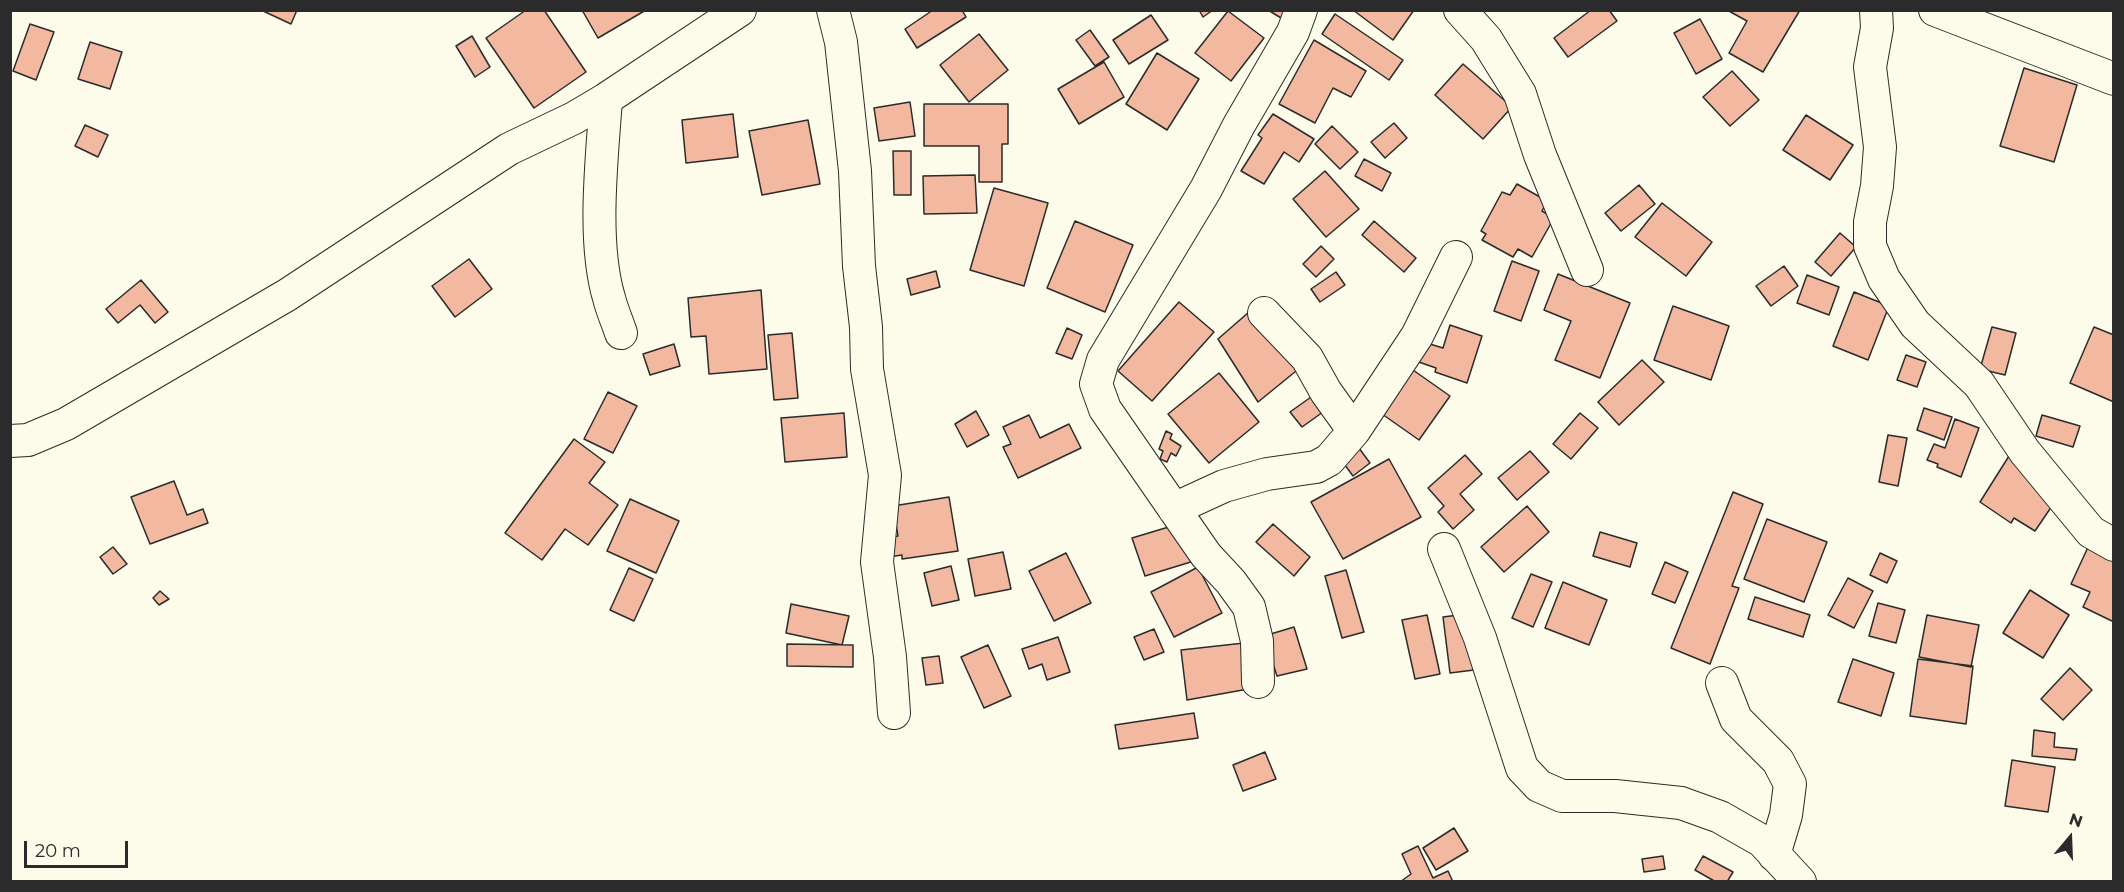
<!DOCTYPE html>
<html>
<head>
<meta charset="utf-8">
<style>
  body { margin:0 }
  #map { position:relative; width:2124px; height:892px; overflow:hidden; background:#fdfbea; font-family:Montserrat,sans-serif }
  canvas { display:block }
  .frame { position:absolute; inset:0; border:12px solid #2b2b2b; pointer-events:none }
  .north { position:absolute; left:2040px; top:808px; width:60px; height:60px; -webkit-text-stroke:4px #fdfbea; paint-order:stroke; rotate:19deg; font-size:16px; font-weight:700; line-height:24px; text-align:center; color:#2b2b2b }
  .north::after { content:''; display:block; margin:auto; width:21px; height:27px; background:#2b2b2b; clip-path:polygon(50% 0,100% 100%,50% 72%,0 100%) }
  .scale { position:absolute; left:24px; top:841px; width:104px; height:27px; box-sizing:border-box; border:3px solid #2b2b2b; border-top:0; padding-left:8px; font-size:18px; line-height:21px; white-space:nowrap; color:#2b2b2b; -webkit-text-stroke:4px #fdfbea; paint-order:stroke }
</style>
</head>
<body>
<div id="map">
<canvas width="2124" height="892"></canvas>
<div class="frame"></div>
<div class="north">N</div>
<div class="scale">20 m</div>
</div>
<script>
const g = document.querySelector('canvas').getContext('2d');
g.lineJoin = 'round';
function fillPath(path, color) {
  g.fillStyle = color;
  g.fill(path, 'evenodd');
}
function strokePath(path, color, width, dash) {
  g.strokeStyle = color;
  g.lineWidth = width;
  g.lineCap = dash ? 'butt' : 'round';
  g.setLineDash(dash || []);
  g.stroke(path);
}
const building = new Path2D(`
  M261,10H297L291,24Z
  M526,10H544L586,72L534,108L486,38Z
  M582,10H646L598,38Z
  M933,10H962L966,17L917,48L905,29Z
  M1199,10H1213L1203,17Z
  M1268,10H1285L1281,18Z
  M1353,10H1414L1393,40Z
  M1591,10H1609L1617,21L1568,57L1554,38Z
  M1727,10H1800L1763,72L1729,53L1747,21Z
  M1228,11L1264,38L1231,81L1195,53Z
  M1335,14L1403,60L1389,80L1322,34Z
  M1151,15L1168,40L1129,64L1113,40Z
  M1700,19L1722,59L1696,74L1674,33Z
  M30,24L54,32L36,80L13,71Z
  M1090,30L1109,57L1095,66L1076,40Z
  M979,34L1008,70L969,102L940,65Z
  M472,36L490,67L475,77L456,46Z
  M1314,40L1366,71L1351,97L1333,88L1315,123L1279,104Z
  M90,42L122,52L110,89L78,79Z
  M1157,53L1199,79L1167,130L1126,104Z
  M1104,62L1124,97L1079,124L1058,89Z
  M1463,64L1512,107L1483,139L1435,95Z
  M2024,68L2077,85L2054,162L2000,146Z
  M1732,71L1759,100L1730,126L1703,97Z
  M910,102L915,136L879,141L874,108Z
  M924,104H1008V144H1002V182H979V146H924Z
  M733,114L738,157L686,163L682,120Z
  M1273,114L1314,139L1299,162L1284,152L1264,184L1241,171L1262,138L1258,135Z
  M1806,115L1853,145L1830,180L1783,150Z
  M808,120L820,184L762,195L749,131Z
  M1394,123L1407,138L1385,158L1371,142Z
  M85,125L108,135L98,157L75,146Z
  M1332,126L1358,152L1340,169L1315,144Z
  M893,151H911V195H894Z
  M1364,159L1391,173L1382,191L1355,176Z
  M1325,171L1359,209L1326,237L1293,199Z
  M975,175L977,213L924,214L923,176Z
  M1517,184L1547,201L1542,211L1554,218L1532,257L1518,249L1513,257L1482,240L1486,234L1481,231L1502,192L1510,195Z
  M1639,185L1655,204L1621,231L1605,213Z
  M994,188L1048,203L1024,286L970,270Z
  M1662,203L1712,242L1686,276L1635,237Z
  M1075,221L1133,245L1105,312L1047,288Z
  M1374,221L1416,258L1404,272L1362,235Z
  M1840,233L1856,247L1831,276L1815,262Z
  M1321,246L1334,259L1316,277L1303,264Z
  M469,259L492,289L455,317L432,286Z
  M1512,261L1539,271L1521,321L1494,311Z
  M1784,266L1798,286L1771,306L1756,286Z
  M936,271L940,287L911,295L907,279Z
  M1336,272L1345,285L1320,302L1311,289Z
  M1558,274L1630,303L1600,378L1555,360L1571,321L1544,310Z
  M1807,275L1839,287L1829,315L1797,303Z
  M141,280L168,312L155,323L140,305L118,323L106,309Z
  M761,290L767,369L709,374L706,336L691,337L688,298Z
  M1854,292L1889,306L1868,360L1833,346Z
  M1179,302L1214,332L1152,401L1118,371Z
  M1673,306L1729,326L1711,380L1654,360Z
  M1249,312L1301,367L1258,402L1218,339Z
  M1450,325L1482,336L1467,383L1435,372L1436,368L1413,360L1420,341L1443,348Z
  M1992,327L2016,333L2005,375L1980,369Z
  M2094,327L2114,335V402L2070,383Z
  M1067,328L1082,335L1072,359L1056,353Z
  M792,333L798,398L774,400L768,335Z
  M674,344L680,366L650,375L643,354Z
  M1906,355L1926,362L1917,387L1897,380Z
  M1642,360L1664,382L1619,425L1598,402Z
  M1413,370L1450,396L1419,440L1382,414Z
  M1219,373L1259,422L1209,463L1168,414Z
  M608,392L637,406L613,453L584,439Z
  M1311,397L1323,412L1302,427L1290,412Z
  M1924,408L1952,417L1944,440L1917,430Z
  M976,411L989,435L967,447L955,424Z
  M844,413L847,457L785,462L781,418Z
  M1580,413L1598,428L1571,459L1553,444Z
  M1029,415L1040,438L1069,424L1081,448L1018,478L1003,447L1011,444L1003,427Z
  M2042,415L2080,426L2073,447L2036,436Z
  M1955,419L1979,428L1961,477L1937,467L1938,464L1927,460L1934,444L1945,448Z
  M1166,431L1172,434L1170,439L1181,446L1176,456L1171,453L1167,462L1160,459L1163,451L1159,449Z
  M1888,435L1907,438L1898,486L1879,482Z
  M574,439L605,462L589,483L618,505L588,545L565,529L542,560L505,533Z
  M1356,444L1370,463L1353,476L1339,457Z
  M1530,451L1549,472L1517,500L1498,478Z
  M1465,455L1482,474L1460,494L1474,510L1453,529L1438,512L1444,506L1428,488Z
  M2009,456L2056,500L2035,531L2014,518L2011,523L1980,502Z
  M1389,459L1421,517L1343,559L1311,502Z
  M174,481L187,515L203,509L208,523L150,544L131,497Z
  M1733,492L1763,504L1732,586L1739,588L1710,664L1671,648Z
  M949,497L958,551L902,559V555L888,557L885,538L898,536L893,506Z
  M630,499L679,521L656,573L607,551Z
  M1527,506L1549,532L1504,572L1481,547Z
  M1767,519L1827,542L1804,602L1744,579Z
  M1182,523L1194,561L1145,576L1132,538Z
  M1273,524L1310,557L1294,576L1256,542Z
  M1600,532L1637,543L1630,567L1593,556Z
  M2089,545L2114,556V622L2083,607L2090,592L2071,584Z
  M113,547L127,564L113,574L100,557Z
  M1003,552L1011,589L975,596L968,559Z
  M1066,553L1091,603L1054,621L1029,571Z
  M1880,553L1897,561L1887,583L1870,575Z
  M1665,562L1688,572L1675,603L1652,594Z
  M951,566L959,600L932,606L924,573Z
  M1198,567L1222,613L1174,637L1151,592Z
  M629,568L653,579L634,621L610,610Z
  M1346,570L1364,632L1342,638L1325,576Z
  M1531,574L1552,582L1533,627L1512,618Z
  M1848,578L1873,591L1854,628L1828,615Z
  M1563,582L1607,600L1589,645L1545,628Z
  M2030,590L2069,615L2043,658L2003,633Z
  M160,591L169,599L159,605L153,598Z
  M1755,597L1810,615L1803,637L1748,619Z
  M1878,603L1905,610L1896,643L1869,636Z
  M791,604L849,616L842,645L786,633Z
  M1466,614L1474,670L1450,673L1443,617Z
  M1427,615L1440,674L1415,679L1402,620Z
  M1927,615L1979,625L1971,667L1919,657Z
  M1294,627L1307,669L1277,676L1264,636Z
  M1154,629L1164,652L1144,660L1134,637Z
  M1058,637L1070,672L1047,680L1042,664L1029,669L1022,649Z
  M1244,643L1254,688L1187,700L1181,650Z
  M787,644L853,645V667L787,666Z
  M988,645L1011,696L984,708L961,657Z
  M939,656L943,683L926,685L922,658Z
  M1853,659L1894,673L1881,716L1838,702Z
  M1918,659L1973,666L1966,724L1910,716Z
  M2070,668L2092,690L2063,720L2041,699Z
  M1194,713L1198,738L1119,749L1115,725Z
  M2034,730L2055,733L2054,747L2077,749L2075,760L2032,756Z
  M1265,752L1276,779L1243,791L1233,765Z
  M2012,760L2055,767L2048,812L2005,806Z
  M1454,828L1468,851L1436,870L1423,848Z
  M1418,846L1433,878L1448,871L1453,882H1400L1411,874L1402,854Z
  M1663,856L1665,869L1644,872L1642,859Z
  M1703,856L1733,872L1727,882H1716L1695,870Z`);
fillPath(building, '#f2b8a0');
strokePath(building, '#2b2b2b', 1.5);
const street = new Path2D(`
  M833,10L841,42L855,171L859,266L866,327L867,369L885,475L877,562L890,657L894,713
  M1460,10L1486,39L1520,94L1540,155L1587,270
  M1876,10L1877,28L1870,67L1880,147L1877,186L1870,222V246L1884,279L1915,324L1979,384L2025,452L2091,532L2114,545
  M1935,10L2114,79
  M606,99C602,158 592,241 609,298C612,310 617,321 621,333
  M1264,313L1307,358L1326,392L1354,431
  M10,441L28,440L66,424L287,295L509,149L574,118L606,99L740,10
  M1174,509L1224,486L1267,474L1316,467L1329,460L1354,431L1417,336L1456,257
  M1444,549L1480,638L1522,768L1539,786L1562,796H1615L1681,803L1720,817L1762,841L1800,882
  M1258,682L1257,641L1249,607L1231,582L1206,555L1105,409L1096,384L1103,360L1206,189L1239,125L1293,32L1301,10
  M1722,683L1736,719L1778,761L1790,784L1786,815L1774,855`);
strokePath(street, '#2b2b2b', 34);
strokePath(street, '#fdfbea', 32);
</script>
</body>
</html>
